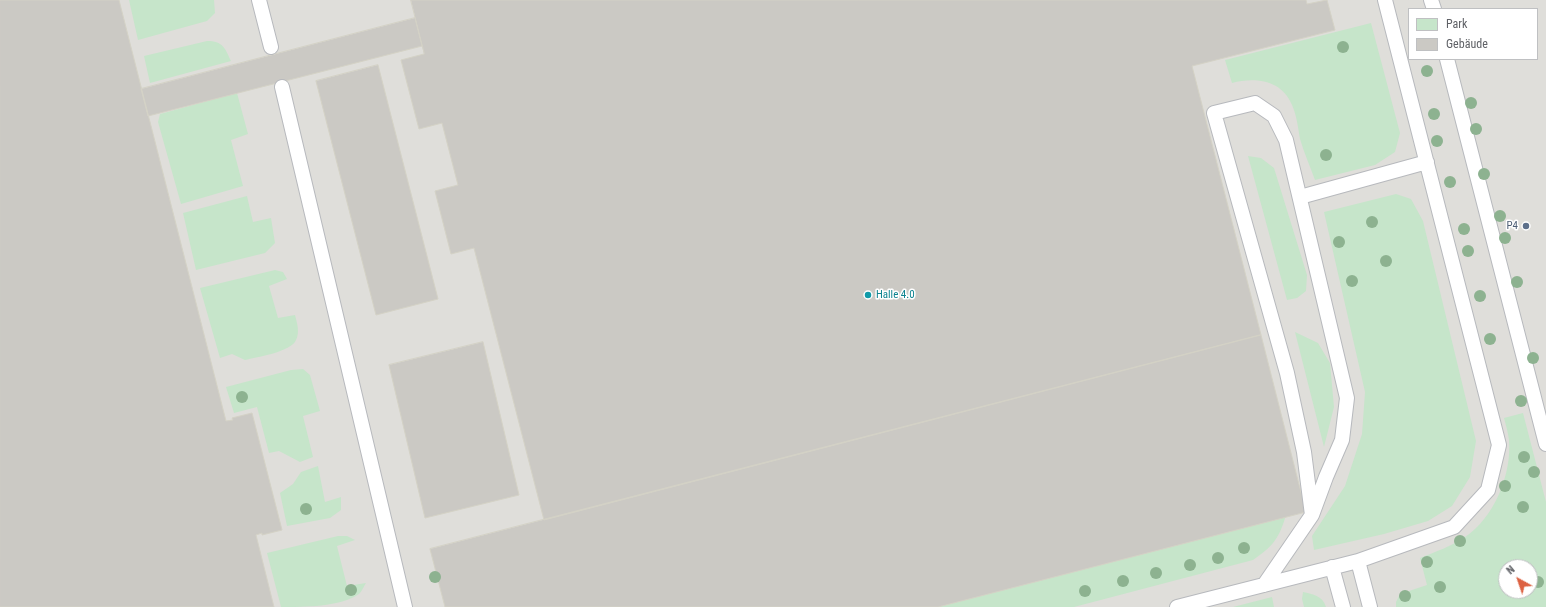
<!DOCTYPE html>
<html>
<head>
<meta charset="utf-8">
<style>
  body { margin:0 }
  #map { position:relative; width:1546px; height:607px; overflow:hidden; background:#f0efe8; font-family:"Roboto Condensed",sans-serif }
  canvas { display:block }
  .legend { position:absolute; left:1408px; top:8px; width:130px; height:52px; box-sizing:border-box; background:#fff; border:1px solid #bfc0c2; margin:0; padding:5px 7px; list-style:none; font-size:12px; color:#5f6166 }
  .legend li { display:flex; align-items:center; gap:8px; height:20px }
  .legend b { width:20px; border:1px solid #bfc0c2 }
  .north { position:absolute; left:1498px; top:559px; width:40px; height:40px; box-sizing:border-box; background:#fff; border:1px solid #bfc0c2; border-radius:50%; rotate:320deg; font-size:11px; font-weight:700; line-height:16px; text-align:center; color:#5f6166 }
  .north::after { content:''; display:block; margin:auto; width:14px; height:18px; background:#dc6141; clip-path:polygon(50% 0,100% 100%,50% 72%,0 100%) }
</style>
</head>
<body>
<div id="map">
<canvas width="1546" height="607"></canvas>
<ul class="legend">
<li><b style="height:11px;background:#c6e5ca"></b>Park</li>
<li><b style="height:11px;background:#cbc9c4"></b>Gebäude</li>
</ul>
<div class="north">N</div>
</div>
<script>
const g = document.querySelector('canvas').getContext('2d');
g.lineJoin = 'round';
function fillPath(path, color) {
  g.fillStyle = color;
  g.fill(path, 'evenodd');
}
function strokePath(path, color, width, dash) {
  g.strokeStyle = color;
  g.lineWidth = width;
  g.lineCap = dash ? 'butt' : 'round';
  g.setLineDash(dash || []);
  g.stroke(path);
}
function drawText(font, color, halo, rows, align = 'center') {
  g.font = font + ' "Roboto Condensed",sans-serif';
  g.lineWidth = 3;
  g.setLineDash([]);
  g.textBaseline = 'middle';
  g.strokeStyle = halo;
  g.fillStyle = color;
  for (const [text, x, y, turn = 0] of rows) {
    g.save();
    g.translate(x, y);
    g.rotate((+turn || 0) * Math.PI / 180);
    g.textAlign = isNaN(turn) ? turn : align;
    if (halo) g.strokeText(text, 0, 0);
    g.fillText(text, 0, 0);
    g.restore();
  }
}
fillPath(new Path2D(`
  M0,0H1546V607H0ZM1409,9H1537V59H1409ZM1506,567H1530V591H1506Z`), '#dfdeda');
fillPath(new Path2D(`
  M129,0H214L215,13L207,21L138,40Z
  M1371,23L1400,133L1395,152L1375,165L1315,180C1310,166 1304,153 1300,139C1298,128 1297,116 1292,105C1282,80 1255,77 1232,83L1225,60Z
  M207,41C223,41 225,48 231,61L150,83L144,56Z
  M237,93L248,134L231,140L243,186L181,204L158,122L160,114Z
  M1248,156L1261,158L1274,168L1307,275L1306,291L1297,298L1287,300Z
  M1396,194L1411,199L1423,221L1476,441L1470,477L1452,506L1428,521L1384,534L1314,550L1312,536L1345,486L1362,434L1365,392L1324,212Z
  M247,196L253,222L271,218L275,243L265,253L196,270L183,213Z
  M275,270L283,272L287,279L269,286L278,318L295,315C297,323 300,332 296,340C291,352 257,357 245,360L232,354L220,358L200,288Z
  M1295,332L1318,343L1330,363L1334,407L1324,447Z
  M303,369L310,375L320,411L303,416L313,457L300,462L279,451L269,453L257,407L234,413L226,387L291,370Z
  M1523,413L1546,502V607H1396V602L1400,594L1427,585L1420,558C1435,552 1452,546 1465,537C1494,518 1512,474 1509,440C1508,433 1506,425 1504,418ZM1506,567H1530V591H1506Z
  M318,466L325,502L341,497V510L330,518L287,526L280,493L293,484L301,472Z
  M1286,515C1279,539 1273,546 1253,560L1074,607H936Z
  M338,536H347L355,540L337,546L347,586L366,583C364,586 362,591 359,594C341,607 303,607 281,607L267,553Z
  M1303,592C1313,594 1323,596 1326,607H1304L1302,599Z
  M1272,597L1274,607H1233Z`), '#c6e5ca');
const building = new Path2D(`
  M0,0H119L226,421L233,420L232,418L252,413L282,530L262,535V533L256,535L274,607H0Z
  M411,0H1306L1307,4L1327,0L1335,30L1192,66L1261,335L544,520L474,248L451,254L435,191L458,185L442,123L419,129L401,60L424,54Z
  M415,18L422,46L148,116L141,89Z
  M378,65L438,299L376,315L316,81Z
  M1261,335L1306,512L938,607H445L430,549Z
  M483,342L519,495L425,518L389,365Z`);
fillPath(building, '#cbc9c4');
strokePath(building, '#d4d2c6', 1);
const service = new Path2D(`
  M259,0L271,47
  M1431,0L1434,9
  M1447,59L1546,444
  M282,87L405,607
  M1300,197L1427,162
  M1358,561L1370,607
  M1332,567L1343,607
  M1264,585L1312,515L1304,452L1287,373L1214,113L1255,103L1274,116L1286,140L1347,398L1342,440L1326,477L1312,515
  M1177,607L1358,561L1454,527L1488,490L1499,445L1385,0`);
strokePath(service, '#b7b9bd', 16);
strokePath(service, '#fff', 14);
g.fillStyle = '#8db290';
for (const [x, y] of [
  [1343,47],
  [1427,71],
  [1471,103],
  [1434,114],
  [1476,129],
  [1437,141],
  [1326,155],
  [1484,174],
  [1450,182],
  [1500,216],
  [1372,222],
  [1464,229],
  [1505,238],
  [1339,242],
  [1468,251],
  [1386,261],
  [1352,281],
  [1517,282],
  [1480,296],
  [1490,339],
  [1533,358],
  [242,397],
  [1521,401],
  [1524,457],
  [1534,472],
  [1505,486],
  [1523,507],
  [306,509],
  [1460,541],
  [1244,548],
  [1218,558],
  [1427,562],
  [1190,565],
  [1156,573],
  [435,577],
  [1123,581],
  [1538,582],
  [1440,587],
  [351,590],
  [1085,591],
  [1405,596]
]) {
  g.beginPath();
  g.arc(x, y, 6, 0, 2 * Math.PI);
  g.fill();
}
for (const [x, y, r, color] of [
  [1526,226,4,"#5c6f8a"],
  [868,295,4,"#0f9aa8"]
]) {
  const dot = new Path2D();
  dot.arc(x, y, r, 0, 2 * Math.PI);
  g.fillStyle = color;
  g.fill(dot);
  strokePath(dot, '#fff', 1.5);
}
drawText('11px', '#4e5e75', '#fff', [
  ["P4",1518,226]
], 'right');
drawText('11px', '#0d838f', '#fff', [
  ["Halle 4.0",876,295]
], 'left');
</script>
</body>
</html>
